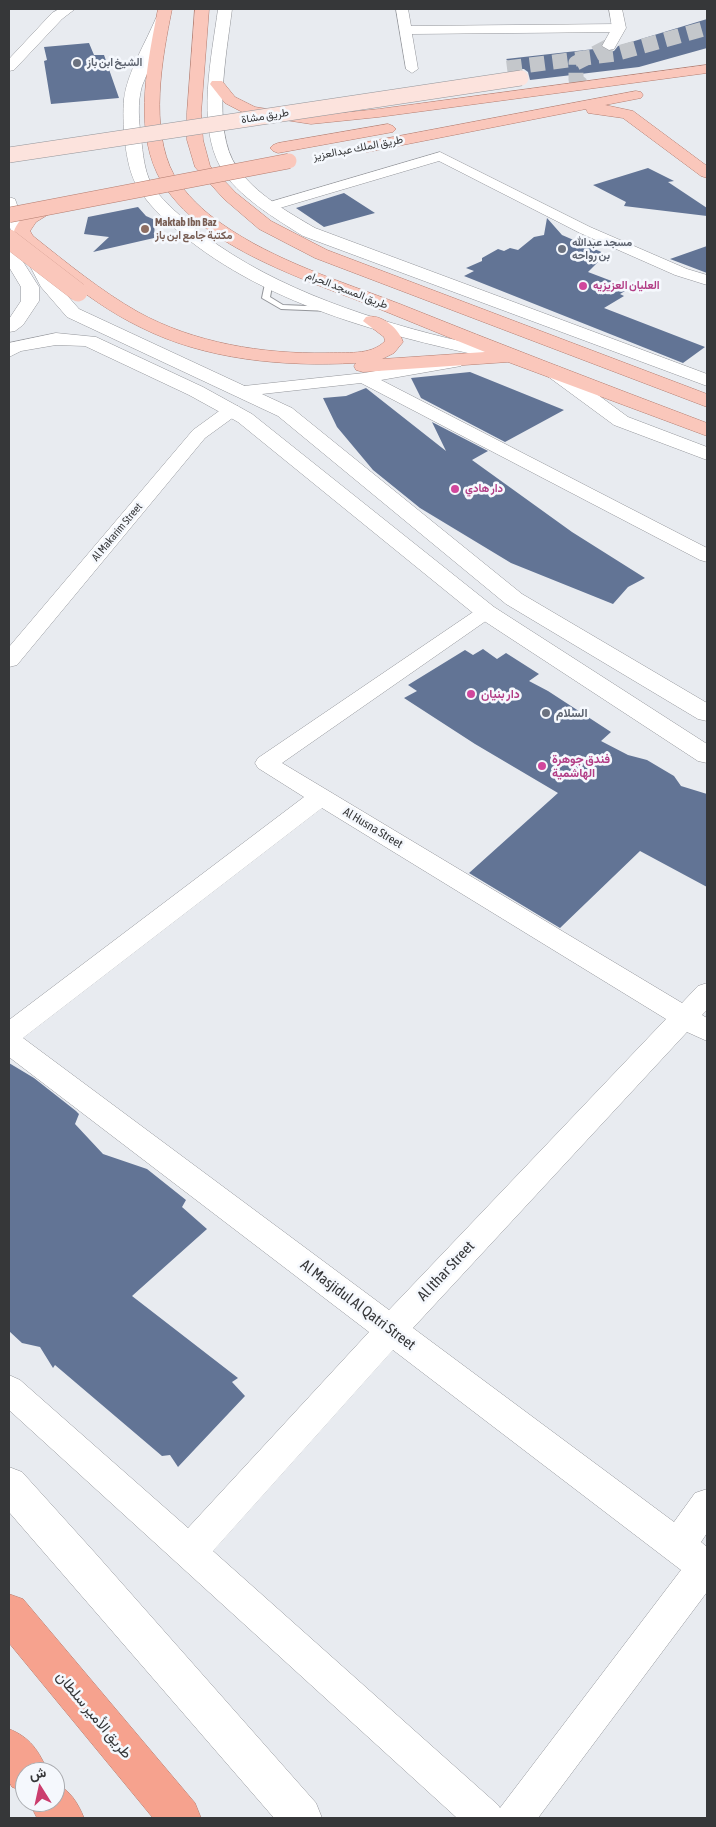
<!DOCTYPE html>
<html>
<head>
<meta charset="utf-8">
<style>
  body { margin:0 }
  #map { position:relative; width:716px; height:1827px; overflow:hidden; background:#e8ebf0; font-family:"Asap Condensed",Vazirmatn,sans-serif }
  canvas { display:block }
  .frame { position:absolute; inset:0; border:10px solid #363739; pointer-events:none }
  .north { position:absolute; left:15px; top:1762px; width:50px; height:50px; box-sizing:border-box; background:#f5f8fd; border:1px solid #a9abaf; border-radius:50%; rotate:350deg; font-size:14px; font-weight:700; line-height:20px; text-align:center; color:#363739 }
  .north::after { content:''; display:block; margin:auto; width:18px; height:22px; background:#cb3e6e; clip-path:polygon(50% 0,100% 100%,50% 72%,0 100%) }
</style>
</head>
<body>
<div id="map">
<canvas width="716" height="1827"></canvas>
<div class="frame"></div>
<div class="north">ش</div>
</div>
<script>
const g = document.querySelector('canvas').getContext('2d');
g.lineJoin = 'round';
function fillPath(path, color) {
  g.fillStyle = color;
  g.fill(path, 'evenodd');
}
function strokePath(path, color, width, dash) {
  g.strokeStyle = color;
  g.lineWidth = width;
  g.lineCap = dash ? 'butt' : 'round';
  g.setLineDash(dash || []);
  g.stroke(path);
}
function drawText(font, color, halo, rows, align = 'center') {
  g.font = font + ' "Asap Condensed",Vazirmatn,sans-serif';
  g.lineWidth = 5;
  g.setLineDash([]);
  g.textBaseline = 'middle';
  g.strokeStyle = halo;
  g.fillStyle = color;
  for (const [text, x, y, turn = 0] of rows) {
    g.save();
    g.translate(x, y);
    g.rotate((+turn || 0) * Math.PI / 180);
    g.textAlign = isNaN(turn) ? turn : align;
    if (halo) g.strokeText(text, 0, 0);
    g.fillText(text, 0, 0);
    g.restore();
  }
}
fillPath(new Path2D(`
  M707,19V48L639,67L530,80L528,72L524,69H516L506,59L603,48L609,52L614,51L618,46Z
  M89,43L94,55H104L119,98L51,104L44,61L47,60L44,47Z
  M648,168L674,181L668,182L707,208V216L624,206L626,202L593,185Z
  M344,193L375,213L324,227L296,208Z
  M138,207L146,216L155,220L154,238L93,252L109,237L84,234L88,217Z
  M547,218L562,235L606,254L588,272L630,288L620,294L624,296L604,308L705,347L683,363L464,276L474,271L466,268L482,261V258L498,249L504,251L510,248L518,250L534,237L544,235Z
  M707,246V273L670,259Z
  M470,372L564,410L505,442L421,398L411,378Z
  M366,388L446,451L432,422L488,451L472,460L572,532L645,578L628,587L613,604L511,563L420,508L373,470L337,427L323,398L346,396Z
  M483,649L497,659L506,653L539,674L529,681L548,691L611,732L601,741L628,755L647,760L674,776L681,786L707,794V887L640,851L560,928L469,873L558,793L475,744L404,698L417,691L408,685L465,650L473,655Z
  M9,1063L34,1078L76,1111L79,1114L75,1124L103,1154L147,1169L186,1200L182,1207L207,1229L132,1296L238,1378L232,1382L245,1396L178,1467L170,1455L162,1456L55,1365L53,1368L40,1347L22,1343L9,1331Z`), '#627495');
strokePath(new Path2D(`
  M582,85L576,80V63L609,46`), '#c4c7cb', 15, [15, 8]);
strokePath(new Path2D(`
  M507,68L615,54L707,28`), '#c4c7cb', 15, [15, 8]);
const service = new Path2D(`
  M266,279L273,281L270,297L283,305L330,307L334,309L330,311L281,309L262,298Z`);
const minor = new Path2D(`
  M396,9H408L411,26L619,24L625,28L619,32L412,34L418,69L412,73L406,69Z
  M440,152L590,227L687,269L707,275V285L675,275L580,233L439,161L273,210H263L261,207L263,204Z
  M455,357L461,358L464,362L461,366L381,380L707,548V562L700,560L361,383L244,396L238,395L235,391L238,387L244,386L364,373Z
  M232,405L238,406L241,410L238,414L205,438L17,665L9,667V647L193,430L226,406Z
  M486,606L493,608L496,612L493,616L282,763L682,1003L698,986L707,983V1010L702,1015L707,1018V1041L687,1032L413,1328L674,1522L695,1493L707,1489V1533L701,1542L707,1547V1592L538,1818H457L9,1410V1375L20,1380L188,1528L369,1332L9,1057V1020L304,797L258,768L255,763L258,758L479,608ZM322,808L666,1019L389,1310L23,1038ZM393,1350L681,1570L500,1808L498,1805L213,1551Z`);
const tertiary = new Path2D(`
  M59,9H75L62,19L14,70L9,71V59L52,13Z
  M218,9H232C227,51 211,131 237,167C255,194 288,212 315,228L707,374V386L303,236C276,219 237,196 221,168C196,124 212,56 218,9Z
  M609,9H622L626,28L614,49L609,50L602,46L612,28Z
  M163,14L170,18L142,86C137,103 139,121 141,138C143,153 144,170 151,183C160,199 176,212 190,224C261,283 358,316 447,338C470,344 494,346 518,352L520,356L518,360L511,362C398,339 269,308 179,232C163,218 146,203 136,184C125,165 122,121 124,99C127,73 146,42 156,18Z
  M9,197L15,199L23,222L58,285L79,309L292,408L522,594L707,703V721L698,719L506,604L278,416L67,317L41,287L9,226Z
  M9,248L15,249L39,287V301L23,325L15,331L9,332V319L21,301V287L9,267Z
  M56,333L96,337L203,387L252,414L494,607L707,744V763L698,761L478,617L238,422L189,395L85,346L56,345L21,351L9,357V343Z
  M553,365L560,367L628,417L707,447V460L614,425L546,375L544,371L546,367Z
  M9,1467L22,1472L96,1554L316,1803L322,1818H274L9,1512Z`);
const primary = new Path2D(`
  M158,9H172C162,58 149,129 174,175C185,194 204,212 222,224C275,261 340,281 400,304C502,345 604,384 707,423V436L508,362L363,372L356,370L354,366L356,363C284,367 205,360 140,327C111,313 85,294 60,275C44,262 23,250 14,231C20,216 39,198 57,203L59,206L57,209L36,222L30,231L33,236C67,263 101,291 138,312C194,343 263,354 326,353C345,352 371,356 385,341L384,337L363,321L366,317C380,313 399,328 403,342L394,353L382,359L485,352C447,337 410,321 372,306C304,279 191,244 157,173C134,124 148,60 158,9Z
  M195,9H209L201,113L203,140L210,166L236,193L271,221L327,250L707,394V407L315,258L259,229L224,199L195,167L187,140V113Z
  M707,65V73L379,117L311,124L246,114L225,103L210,84L212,81H222L235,97L255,107L311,116L379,109Z
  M636,91L641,92L643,95L641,98L605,105L633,111L707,166V178L701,176L623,118L588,113L586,109L367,152L362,150L359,147L362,144L367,142Z
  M388,124L393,126L396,129L393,132L278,153L273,151L270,148L273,145L278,143Z`);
const motorway = new Path2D(`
  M9,1594L23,1599L195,1803L201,1818H153L9,1643Z
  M9,1729C30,1737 39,1751 48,1772H25V1792L12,1787L9,1782Z
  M55,1783C70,1790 78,1803 84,1818H37L29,1802H55Z`);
strokePath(service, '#93959a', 2);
strokePath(minor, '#93959a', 1);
strokePath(tertiary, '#93959a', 1);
strokePath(primary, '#b37d70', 1);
strokePath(motorway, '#b37d70', 1);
fillPath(service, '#fff');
fillPath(minor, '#fff');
fillPath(tertiary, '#fff');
fillPath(primary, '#fac7bb');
fillPath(motorway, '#f6a28e');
const secondaryBridge = new Path2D(`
  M9,155L521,78`);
const primaryBridgeFar1 = new Path2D(`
  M9,215L289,161`);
const primaryBridge = new Path2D(`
  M9,239L78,292`);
strokePath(secondaryBridge, '#93959a', 16, []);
strokePath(primaryBridgeFar1, '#b37d70', 16, []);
strokePath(primaryBridge, '#b37d70', 19, []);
strokePath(secondaryBridge, '#fce3dd', 15);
strokePath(primaryBridgeFar1, '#fac7bb', 15);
strokePath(primaryBridge, '#fac7bb', 19);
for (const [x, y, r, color] of [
  [77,63,5,"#6b7280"],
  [145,229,5,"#8d6e63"],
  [562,249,5,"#6b7280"],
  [583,286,5,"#d1479c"],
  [455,489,5,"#d1479c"],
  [471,694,5,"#d1479c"],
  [546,713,5,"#6b7280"],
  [542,766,5,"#d1479c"]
]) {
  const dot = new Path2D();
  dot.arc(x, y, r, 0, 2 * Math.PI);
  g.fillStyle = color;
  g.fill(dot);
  strokePath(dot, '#f5f8fd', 2);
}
drawText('bold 11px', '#5b616d', '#f5f8fd', [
  ["الشيخ ابن باز",87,63],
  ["مسجد عبدالله",572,243],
  ["بن رواحه",572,256]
], 'left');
drawText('11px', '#363739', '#f5f8fd', [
  ["طريق مشاة",265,116,-9],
  ["طريق الملك عبدالعزيز",358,148,-11],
  ["طريق المسجد الحرام",347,290,21],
  ["Al Makarim Street",117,532,-50]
]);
drawText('bold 11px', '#785e54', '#f5f8fd', [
  ["Maktab Ibn Baz",155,223],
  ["مكتبة جامع ابن باز",155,236]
], 'left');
drawText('bold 11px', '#b23c85', '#f5f8fd', [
  ["العليان العزيزيه",593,286],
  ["دار هادي",465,489]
], 'left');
drawText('bold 12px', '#b23c85', '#f5f8fd', [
  ["دار بنيان",481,694],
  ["فندق جوهرة",552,759],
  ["الهاشمية",552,773]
], 'left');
drawText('bold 12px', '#5b616d', '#f5f8fd', [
  ["السلام",556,713]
], 'left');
drawText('12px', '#363739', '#f5f8fd', [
  ["Al Husna Street",373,828,31]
]);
drawText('15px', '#363739', '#f5f8fd', [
  ["Al Ithar Street",446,1271,-47],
  ["Al Masjidul Al Qatri Street",358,1305,37],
  ["طريق الأمير سلطان",94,1715,50]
]);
</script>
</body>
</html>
